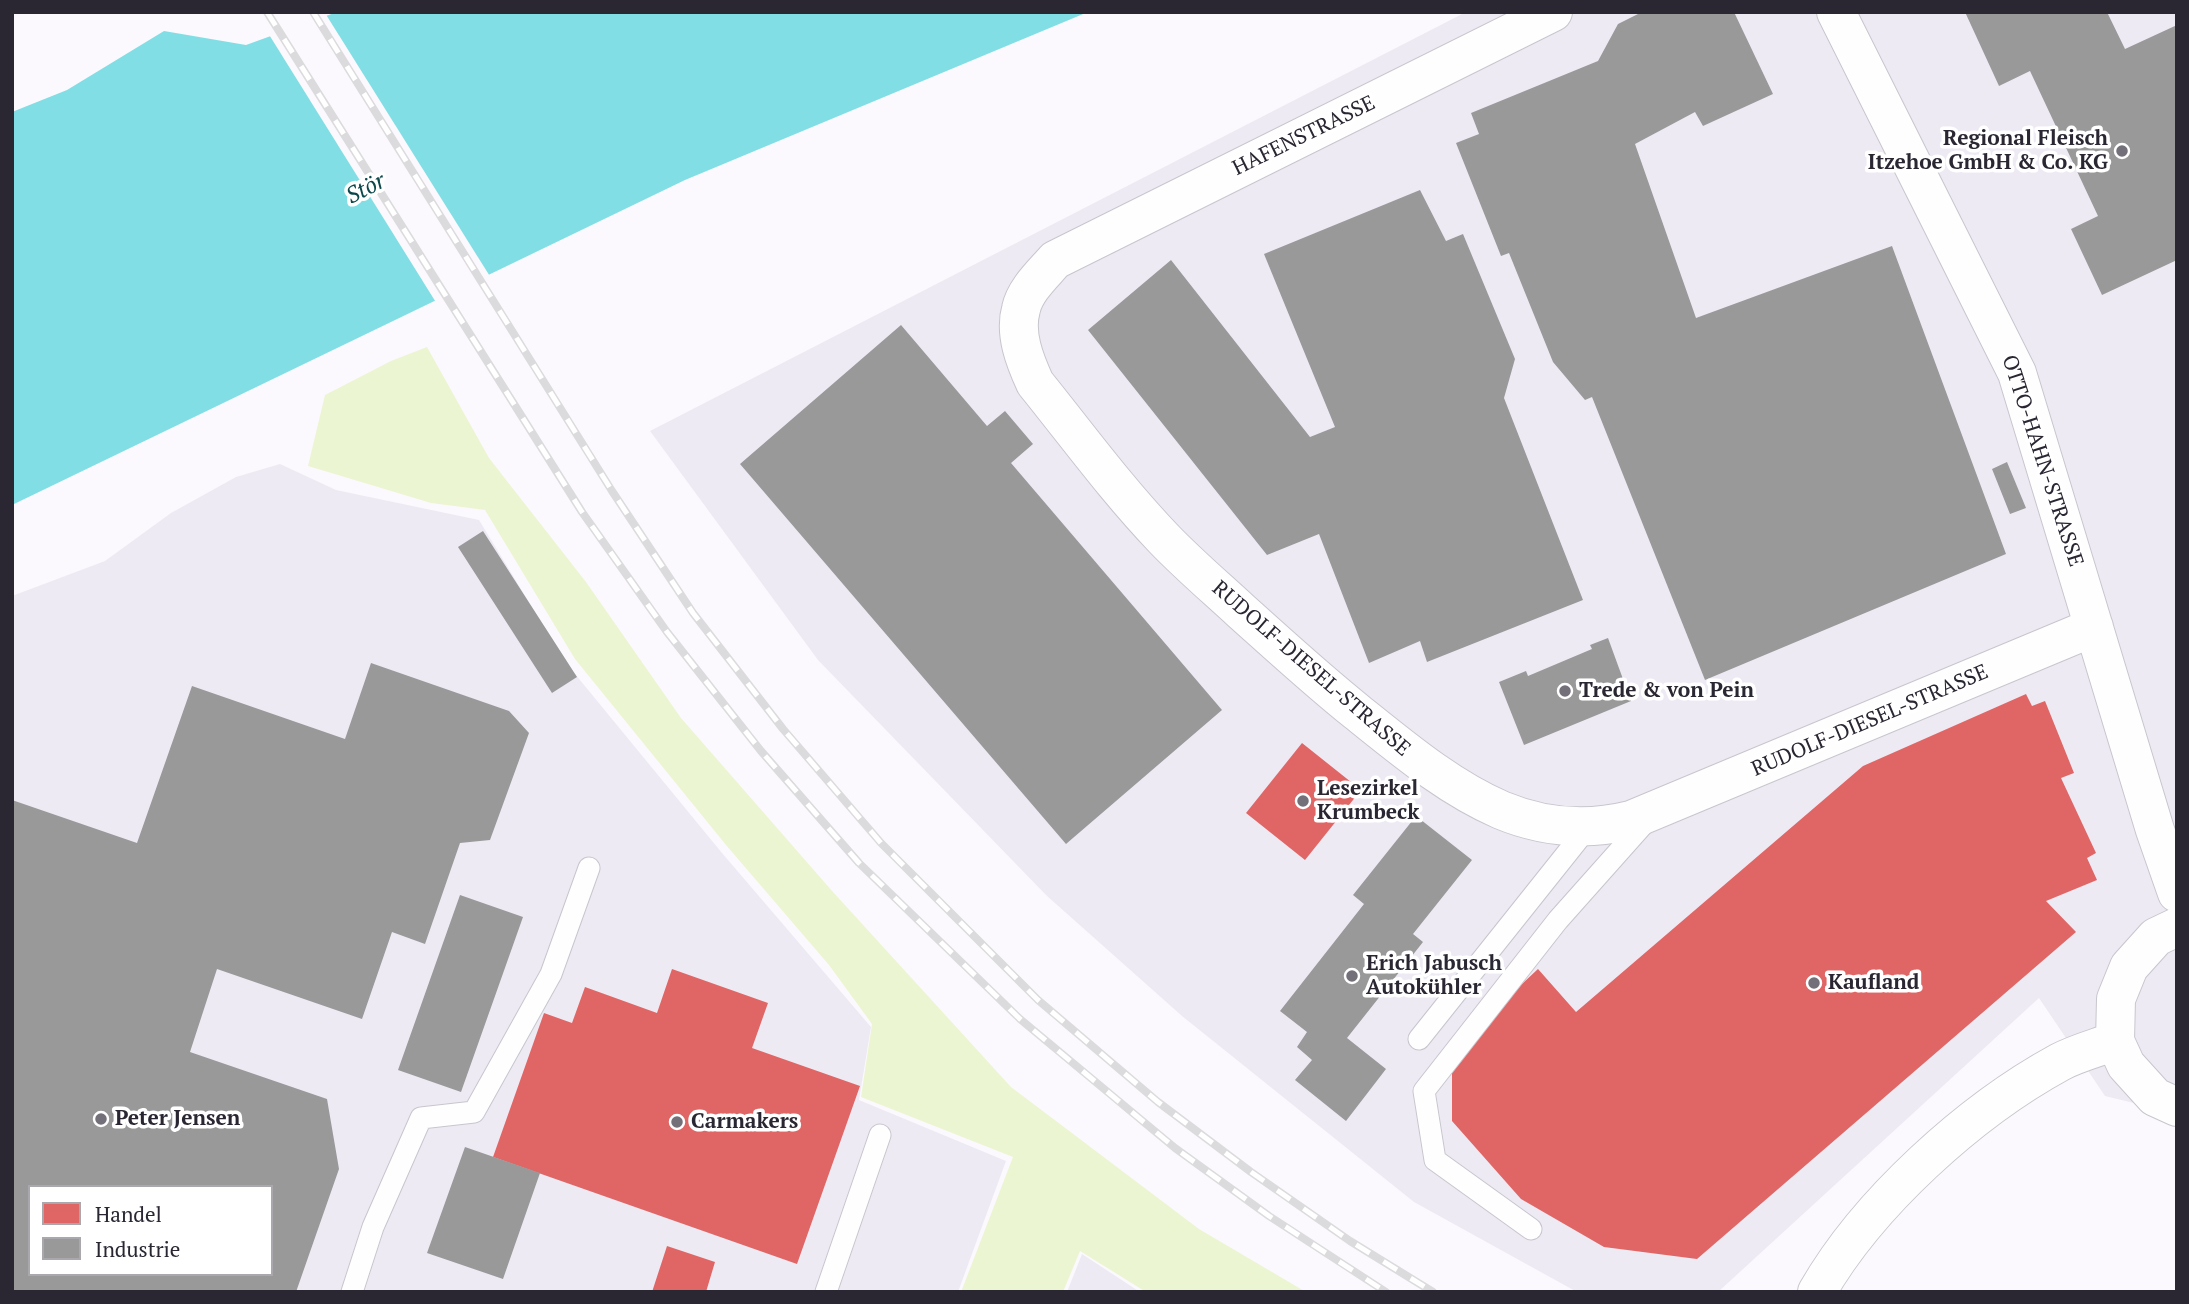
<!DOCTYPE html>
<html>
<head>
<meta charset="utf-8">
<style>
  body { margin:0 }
  #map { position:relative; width:2189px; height:1304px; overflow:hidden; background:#fbf9fd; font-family:"PT Serif",serif }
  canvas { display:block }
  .frame { position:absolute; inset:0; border:14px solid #2a2632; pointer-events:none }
  .legend { position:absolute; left:28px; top:1185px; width:245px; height:91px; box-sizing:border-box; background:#fff; border:2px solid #aaa8ad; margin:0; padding:9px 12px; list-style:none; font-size:21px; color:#2a2632 }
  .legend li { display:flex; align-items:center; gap:14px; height:35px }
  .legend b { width:35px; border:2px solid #aaa8ad }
</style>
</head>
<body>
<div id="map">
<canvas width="2189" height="1304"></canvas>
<div class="frame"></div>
<ul class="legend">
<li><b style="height:19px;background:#e06666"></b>Handel</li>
<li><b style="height:19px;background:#999"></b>Industrie</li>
</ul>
</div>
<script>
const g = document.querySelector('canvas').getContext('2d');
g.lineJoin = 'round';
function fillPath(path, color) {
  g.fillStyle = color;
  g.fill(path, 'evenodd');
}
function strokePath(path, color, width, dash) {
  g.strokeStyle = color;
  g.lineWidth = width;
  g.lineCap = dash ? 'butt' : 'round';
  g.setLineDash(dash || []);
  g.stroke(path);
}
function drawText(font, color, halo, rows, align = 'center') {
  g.font = font + ' "PT Serif",serif';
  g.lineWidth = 7;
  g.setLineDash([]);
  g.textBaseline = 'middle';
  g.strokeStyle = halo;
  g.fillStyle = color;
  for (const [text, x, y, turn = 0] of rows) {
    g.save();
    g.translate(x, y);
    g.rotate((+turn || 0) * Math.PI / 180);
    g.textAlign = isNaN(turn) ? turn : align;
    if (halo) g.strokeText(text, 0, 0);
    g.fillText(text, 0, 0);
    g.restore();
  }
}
fillPath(new Path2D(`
  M1466,12H2177V1127L2138,1104L2105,1096L2039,998L1718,1292H1577L1414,1202L1182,1016L1047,896L818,660L650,431Z
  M280,464L336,490L479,520L566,663L722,853L871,1027L859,1100L1006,1161L958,1292H12V596L105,561L171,513L236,477ZM30,1187H271V1274H30Z
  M1082,1254L1140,1292H1067Z`), '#eeeaf4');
fillPath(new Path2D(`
  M427,347L489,458L586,582L681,718L833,892L1011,1087L1199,1229L1306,1292H1146L1080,1251L1063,1292H961L1013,1157L861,1097L872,1024L829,965L726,845L575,659L485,510L431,503L308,466L325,395L391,361Z`), '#ecf5d2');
fillPath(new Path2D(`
  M337,12H1088L685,180L12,505V112L67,90L164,31L246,45Z`), '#82dee5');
fillPath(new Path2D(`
  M325,13L491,278L437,304L268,33Z`), '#fbf9fd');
fillPath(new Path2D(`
  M2026,694L2032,706L2045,701L2074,773L2061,778L2096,853L2087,858L2097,880L2046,901L2076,932L1697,1259L1604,1247L1521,1199L1452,1121V1064L1508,997L1538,969L1576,1012L1863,766Z
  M1302,743L1361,790L1305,860L1246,813Z
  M672,969L768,1003L752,1048L860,1086L797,1264L493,1157L544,1013L572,1023L585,987L657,1013Z
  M667,1246L715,1262L706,1292H652Z`), '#e06666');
fillPath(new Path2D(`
  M1642,12H1734L1773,94L1703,126L1695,112L1635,144L1696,318L1892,246L2006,554L1705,680L1592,397L1585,400L1553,362L1509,253L1501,256L1456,143L1479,134L1471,113L1598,61L1618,24Z
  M1965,12H2107L2125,49L2177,25V260L2102,295L2071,229L2098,216L2030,71L1999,86Z
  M1420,190L1446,241L1463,234L1515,359L1504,398L1583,600L1427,662L1420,641L1369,663L1319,534L1267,555L1088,330L1171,260L1310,437L1335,427L1264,254Z
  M901,325L987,426L1005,411L1033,444L1011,463L1222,710L1066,844L740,464Z
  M2007,462L2026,508L2010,514L1992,469Z
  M483,531L577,677L552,693L458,547Z
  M1608,638L1631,701L1524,745L1499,682L1526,671L1528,676L1592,649L1590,645Z
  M371,663L509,711L529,733L490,840L460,843L425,944L392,932L362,1019L217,969L190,1052L327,1099L339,1169L296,1292H12V800L137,843L192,686L345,739ZM30,1187H271V1274H30Z
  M1416,816L1472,860L1413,934L1423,942L1347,1038L1386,1069L1346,1121L1295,1080L1312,1060L1297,1047L1307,1032L1280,1011L1364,904L1353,895Z
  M460,895L523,917L461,1092L398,1070Z
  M465,1147L540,1173L503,1279L427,1253Z`), '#999');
const lane = new Path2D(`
  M1419,1039L1588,827
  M1531,1229L1435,1160L1424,1091L1558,920L1647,820
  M352,1292L373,1227L421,1118L474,1112L551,974L589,868
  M826,1292L880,1135`);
const street = new Path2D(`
  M1553,12L1055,260C1043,274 1025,290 1021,309C1014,334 1025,361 1035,383C1077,435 1117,490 1164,539C1188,564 1215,587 1241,611C1279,645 1317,680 1357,712C1402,748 1448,787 1501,810C1544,828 1587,831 1631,820L2094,627
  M1836,12L2017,373L2155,830L2177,893`);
const secondary = new Path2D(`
  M2177,927L2156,937L2129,967L2116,999L2115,1041L2126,1065L2155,1097L2177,1107
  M1817,1292C1868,1203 1970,1111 2060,1062C2077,1053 2097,1048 2115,1041`);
strokePath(lane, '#c8c6cd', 23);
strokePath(street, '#c8c6cd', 40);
strokePath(secondary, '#c8c6cd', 40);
strokePath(lane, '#fefeff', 21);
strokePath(street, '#fefeff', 38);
strokePath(secondary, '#fefeff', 38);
const rail = new Path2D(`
  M267,12L582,512L667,632L761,751L859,863L1020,1019L1175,1148L1269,1216L1386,1292
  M313,12L612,491L693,613L783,729L881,843L1038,1000L1158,1102L1251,1172L1350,1241L1433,1292`);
strokePath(rail, '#dbdadc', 8);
strokePath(rail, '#fff', 5, [16]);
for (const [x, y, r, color] of [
  [2122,151,7,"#737079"],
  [1565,691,7,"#737079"],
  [1303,801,7,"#737079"],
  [1352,976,7,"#737079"],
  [1814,983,7,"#737079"],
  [101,1119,7,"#737079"],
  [677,1122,7,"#737079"]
]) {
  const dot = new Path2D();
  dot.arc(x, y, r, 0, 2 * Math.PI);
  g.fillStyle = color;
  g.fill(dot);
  strokePath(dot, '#fff', 2.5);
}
drawText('21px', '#2a2632', '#fff', [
  ["HAFENSTRASSE",1304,136,-26],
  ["OTTO-HAHN-STRASSE",2042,461,72],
  ["RUDOLF-DIESEL-STRASSE",1311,669,41],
  ["RUDOLF-DIESEL-STRASSE",1870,721,-23]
]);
drawText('bold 21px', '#2a2632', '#fff', [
  ["Regional Fleisch",2108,139,"right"],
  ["Itzehoe GmbH & Co. KG",2108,163,"right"],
  ["Trede & von Pein",1579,691],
  ["Lesezirkel",1317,789],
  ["Krumbeck",1317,813],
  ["Erich Jabusch",1366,964],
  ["Autokühler",1366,988],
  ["Kaufland",1828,983],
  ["Peter Jensen",115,1119],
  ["Carmakers",691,1122]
], 'left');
drawText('italic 23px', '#0b474b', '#fff', [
  ["Stör",366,189,-27]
]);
</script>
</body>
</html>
